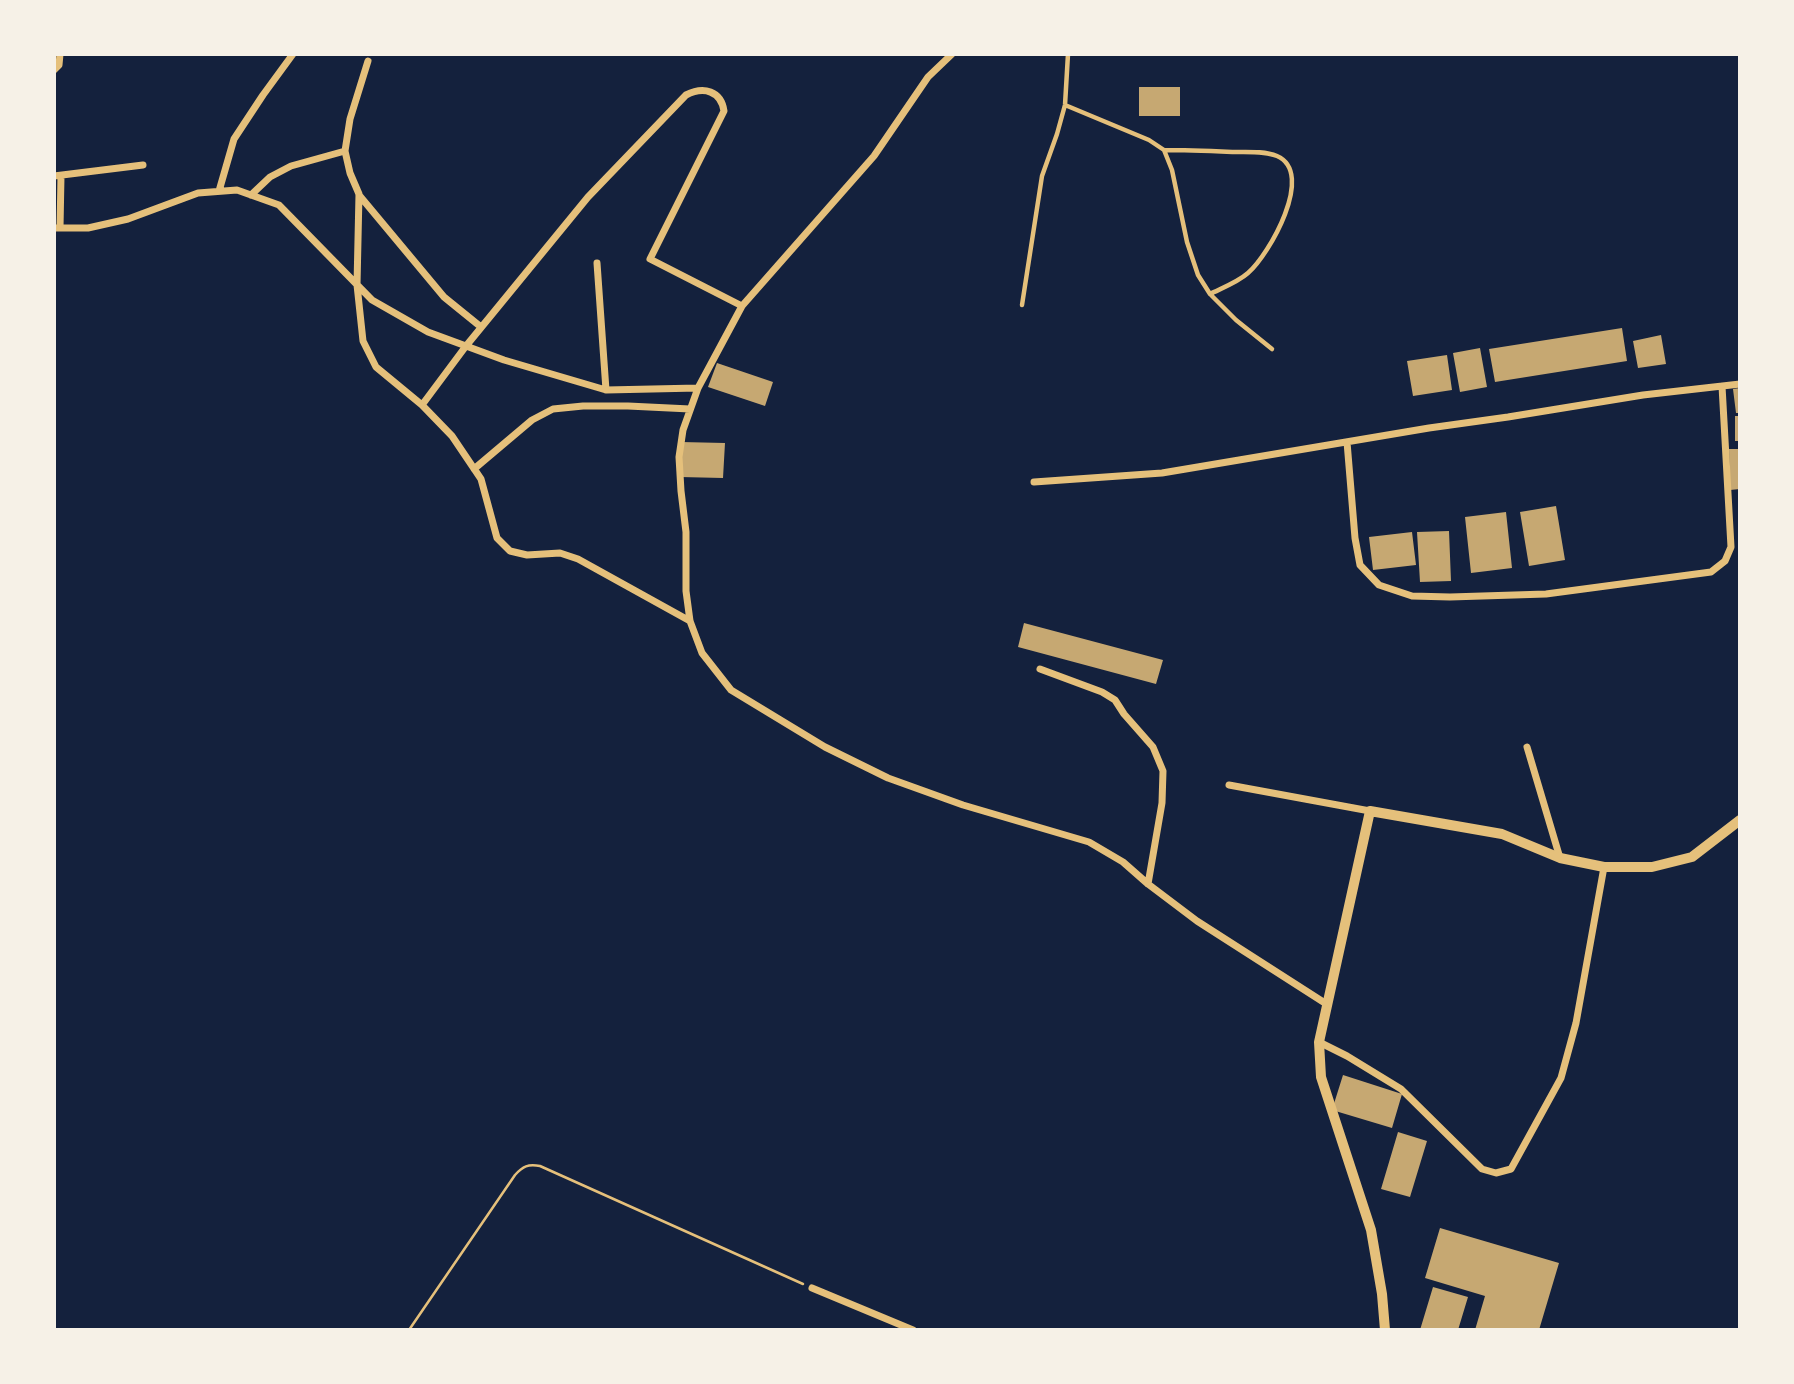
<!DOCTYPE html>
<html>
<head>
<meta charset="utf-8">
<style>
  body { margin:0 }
  #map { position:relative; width:1794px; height:1384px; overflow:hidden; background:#14213d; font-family:Lato,sans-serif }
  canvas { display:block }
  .frame { position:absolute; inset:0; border:56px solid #f6f1e7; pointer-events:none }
</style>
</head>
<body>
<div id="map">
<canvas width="1794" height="1384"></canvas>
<div class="frame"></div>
</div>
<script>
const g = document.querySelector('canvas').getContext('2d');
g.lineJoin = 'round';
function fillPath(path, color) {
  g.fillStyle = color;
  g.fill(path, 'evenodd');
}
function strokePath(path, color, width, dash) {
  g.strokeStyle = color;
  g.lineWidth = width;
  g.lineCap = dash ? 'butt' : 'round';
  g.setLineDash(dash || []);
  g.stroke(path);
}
fillPath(new Path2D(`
  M1139,87H1180V116H1139Z
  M1622,328L1627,361L1495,382L1489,349Z
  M1661,335L1666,364L1638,368L1633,341Z
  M1480,348L1487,387L1460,392L1453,353Z
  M1447,355L1452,390L1413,396L1407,361Z
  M717,363L773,382L765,406L708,387Z
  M1740,388V413H1736L1733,389Z
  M1735,416H1740V441H1735Z
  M681,442L725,443L723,478L680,477Z
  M1729,449H1740V489L1730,490Z
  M1556,506L1565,560L1529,566L1520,512Z
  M1506,512L1512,568L1471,573L1465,517Z
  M1449,531L1451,581L1420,582L1417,532Z
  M1412,532L1416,565L1373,570L1369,537Z
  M1024,623L1163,660L1156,684L1018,647Z
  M1343,1075L1402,1094L1392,1128L1332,1110Z
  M1398,1132L1427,1141L1410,1197L1381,1189Z
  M1440,1228L1559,1263L1539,1330H1475L1485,1296L1425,1278Z
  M1433,1287L1468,1297L1458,1330H1420Z`), '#c6a872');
strokePath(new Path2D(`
  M409,1330L515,1175C523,1166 528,1164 540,1166L803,1284`), '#e5c07b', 2.5);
strokePath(new Path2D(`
  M1065,105L1149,140L1164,150L1172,170L1187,242L1198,275L1210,294L1236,320L1272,349
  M1164,150C1188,150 1211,151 1235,152C1248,152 1265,151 1277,156C1316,173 1269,255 1248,273C1238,282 1222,288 1210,294
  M1022,305L1042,176L1057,134L1065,105L1068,54`), '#e5c07b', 4.5);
strokePath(new Path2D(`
  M952,54L928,77L874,156L742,306L698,388L683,430L679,457L681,491L686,532V591L690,621L702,653L731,690L825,747L888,778L963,805L1089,842L1123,862L1148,884L1197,921L1328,1005
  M368,61L350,119L345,151L350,173L359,194L357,285L363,341L376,367L422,405L452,436L481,479L497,538L510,551L527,555L560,553L578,559L690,621
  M54,70L59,65L60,54
  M54,176L143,165
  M219,191L234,139L263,95L293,54
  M251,195L270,177L291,166L345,151
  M359,195L444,297L481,327
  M54,228H88L128,219L198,193L237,190L279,205L372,300L428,332L504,360L606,390L698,388
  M60,228L61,176
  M597,263L606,390
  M422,405L466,346L588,197L686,95C704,86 721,91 724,111L650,259L742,306
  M1347,442L1355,538L1360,565L1379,585L1412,596L1450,597L1546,594L1711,572L1725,561L1731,547L1722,386
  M474,469L532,420L553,409L583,406H628L690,409
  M1034,482L1162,473L1429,428L1508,417L1643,395L1740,384
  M1040,669L1102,692L1115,700L1124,714L1153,747L1163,771L1162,803L1148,884
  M1527,747L1560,858
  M1229,785L1370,811
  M1319,1042L1347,1056L1401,1089L1482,1169L1496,1173L1511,1169L1561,1078L1576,1023L1604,867
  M812,1288L913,1330`), '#e5c07b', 7);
strokePath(new Path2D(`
  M1385,1330L1382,1294L1371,1230L1321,1077L1319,1042L1370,811L1502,834L1560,858L1604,867H1652L1692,857L1740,820`), '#e5c07b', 10);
</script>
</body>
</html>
